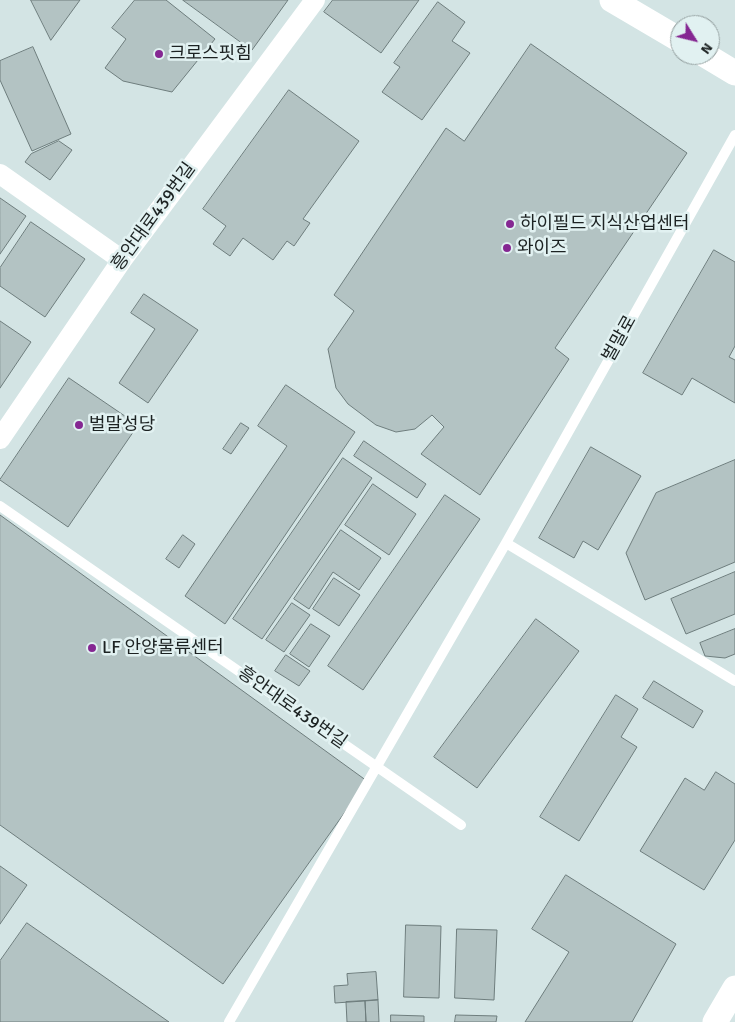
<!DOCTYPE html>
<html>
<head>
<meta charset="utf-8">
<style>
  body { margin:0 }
  #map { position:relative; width:735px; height:1022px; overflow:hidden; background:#d3e4e4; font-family:Signika,sans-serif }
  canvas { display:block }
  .north { position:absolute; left:670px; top:15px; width:50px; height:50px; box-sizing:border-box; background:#e1f1f1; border:1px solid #929e9e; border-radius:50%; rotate:126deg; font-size:14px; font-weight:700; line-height:20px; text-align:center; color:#1c2222 }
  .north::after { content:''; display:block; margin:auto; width:18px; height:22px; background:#852792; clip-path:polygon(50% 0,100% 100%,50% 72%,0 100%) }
</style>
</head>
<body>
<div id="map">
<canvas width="735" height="1022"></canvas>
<div class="north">N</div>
</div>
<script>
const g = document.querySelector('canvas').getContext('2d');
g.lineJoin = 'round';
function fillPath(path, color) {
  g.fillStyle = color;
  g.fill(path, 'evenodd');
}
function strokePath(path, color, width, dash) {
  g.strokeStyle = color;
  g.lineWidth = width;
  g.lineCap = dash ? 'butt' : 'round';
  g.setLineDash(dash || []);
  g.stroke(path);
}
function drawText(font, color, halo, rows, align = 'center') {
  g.font = font + ' Signika,"Noto Sans KR",sans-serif';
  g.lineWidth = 5;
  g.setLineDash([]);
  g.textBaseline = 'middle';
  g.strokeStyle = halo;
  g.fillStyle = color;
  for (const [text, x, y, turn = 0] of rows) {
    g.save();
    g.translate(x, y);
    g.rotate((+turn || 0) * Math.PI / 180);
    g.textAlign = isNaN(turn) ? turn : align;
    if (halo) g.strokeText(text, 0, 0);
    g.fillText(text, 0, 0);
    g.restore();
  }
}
const building = new Path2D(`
  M31,0H80L51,40Z
  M135,0H166L215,39L172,92L123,81L105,68L126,39L112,28Z
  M183,0H288L252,50Z
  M333,0H419L381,53L324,12Z
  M438,2L465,22L452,41L470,53L422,120L382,92L400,67L394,63Z
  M531,44L687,153L555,348L569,359L480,495L421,454L444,427L432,415L415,429L396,432L376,425L348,404L336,388L328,349L354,311L334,295L446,128L464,141Z
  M33,47L71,134L32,151L0,80V61Z
  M289,90L359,141L303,219L310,223L294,246L287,241L273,260L243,238L230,256L213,244L226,226L203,209Z
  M59,141L72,150L50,180L25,162L31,154Z
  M0,198L26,216L0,254Z
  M31,222L85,259L45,317L0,286V268Z
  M714,250L735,262V346L729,357L735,360V403L692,378L682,395L643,373Z
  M144,294L198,330L148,403L119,383L155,329L131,313Z
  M0,321L31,342L0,388Z
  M69,378L138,425L68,527L0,480Z
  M286,385L355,432L225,624L185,596L287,446L258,426Z
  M241,423L249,428L231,454L223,449Z
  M364,441L426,484L417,498L354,456Z
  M591,447L641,476L598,550L583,541L574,558L539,538Z
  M343,458L372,478L262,639L233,619Z
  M735,460V562L645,600L626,553L656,493Z
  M373,484L416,514L389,555L345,525Z
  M445,495L480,519L363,690L328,666Z
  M0,515L367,781L223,984L0,825Z
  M341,530L381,558L359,590L333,572L309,609L294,599Z
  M183,535L195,544L179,568L166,559Z
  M735,572V614L686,634L671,599Z
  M334,578L360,595L339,626L313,609Z
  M292,603L310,615L284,652L266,640Z
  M536,619L579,651L477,788L434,757Z
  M311,624L330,636L309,667L290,654Z
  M735,629V654L725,658L705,656L700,643Z
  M286,655L310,671L299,686L275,671Z
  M654,681L703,711L693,728L643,698Z
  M616,695L638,709L621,737L637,747L579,841L540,817Z
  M716,772L735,784V840L704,890L640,851L685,778L704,790Z
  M0,866L27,885L0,924Z
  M566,875L676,944L632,1022H525L569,952L532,929Z
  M27,923L169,1022H0V961Z
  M406,925L441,926L439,998L404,997Z
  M457,929L497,930L494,1000L455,998Z
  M376,972L378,1000L335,1003L334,986L348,985L347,974Z
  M378,1000L379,1022H366L365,1001Z
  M365,1001L366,1022H347L346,1002Z
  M391,1015L424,1016V1022H391Z
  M456,1015L497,1016L496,1022H455Z`);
fillPath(building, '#b3c3c3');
strokePath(building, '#6e7d7d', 1);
strokePath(new Path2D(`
  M0,506L461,825
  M506,543L735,681
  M229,1022L506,543L735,135`), '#fff', 10);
strokePath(new Path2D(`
  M0,174L122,260
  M0,439L122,260L315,0`), '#fff', 20);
strokePath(new Path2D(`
  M612,0L680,40
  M705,55L735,73
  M715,1022L735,988`), '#fff', 25);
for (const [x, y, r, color] of [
  [159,54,5,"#852792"],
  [510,224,5,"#852792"],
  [507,248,5,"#852792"],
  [79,425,5,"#852792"],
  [92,648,5,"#852792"]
]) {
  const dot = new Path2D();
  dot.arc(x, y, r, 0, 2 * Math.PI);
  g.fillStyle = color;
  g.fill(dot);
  strokePath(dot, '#e1f1f1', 2);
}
drawText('18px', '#1c2222', '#e1f1f1', [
  ["크로스핏힘",169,54],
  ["하이필드 지식산업센터",520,224],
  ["와이즈",517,248],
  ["벌말성당",89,425],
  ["LF 안양물류센터",102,648]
], 'left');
drawText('18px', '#1c2222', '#e1f1f1', [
  ["흥안대로439번길",154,217,-54],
  ["벌말로",620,339,-61],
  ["흥안대로439번길",292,708,35]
]);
</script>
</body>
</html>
